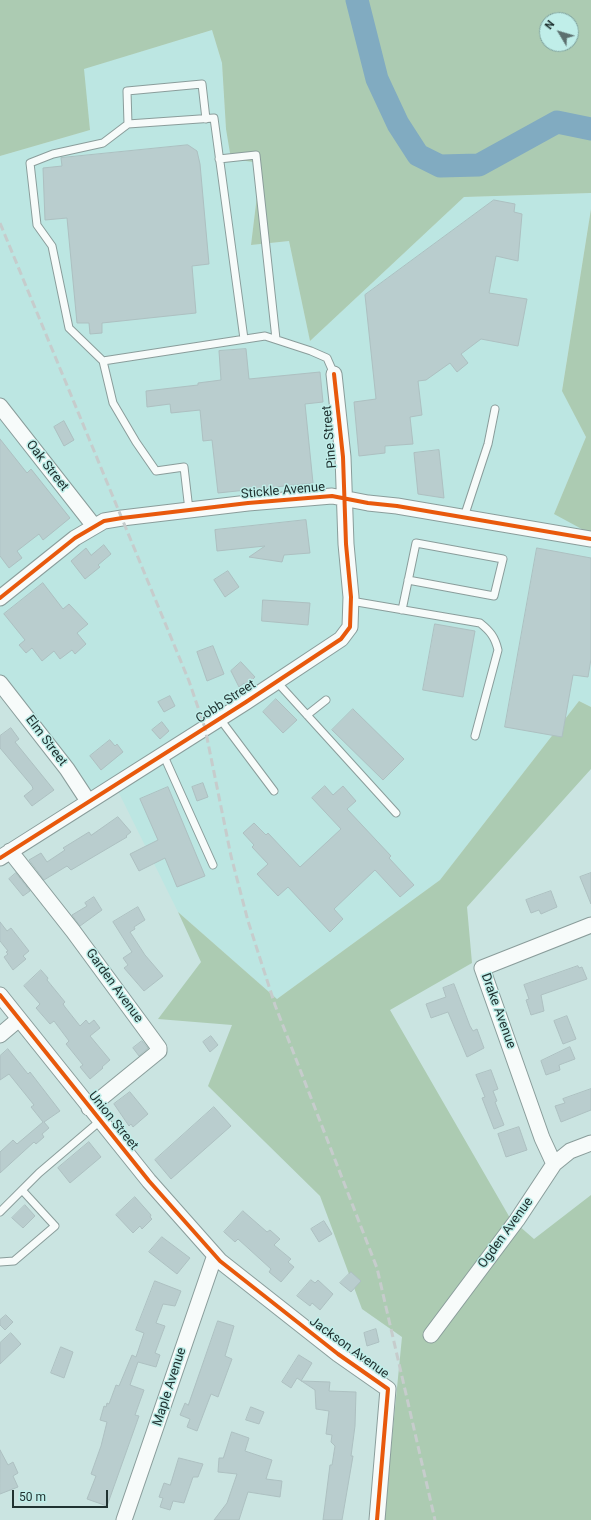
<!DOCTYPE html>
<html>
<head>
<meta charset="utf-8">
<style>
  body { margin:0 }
  #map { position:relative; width:591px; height:1520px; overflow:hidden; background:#cae4e1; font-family:Roboto,sans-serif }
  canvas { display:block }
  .north { position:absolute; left:539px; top:12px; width:40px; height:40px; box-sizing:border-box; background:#c0eee9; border:1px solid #80a39f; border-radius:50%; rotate:308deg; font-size:11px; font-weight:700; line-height:16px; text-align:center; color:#203231 }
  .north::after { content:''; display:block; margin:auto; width:14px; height:18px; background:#5c706f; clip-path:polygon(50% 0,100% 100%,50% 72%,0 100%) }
  .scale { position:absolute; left:12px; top:1490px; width:96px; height:18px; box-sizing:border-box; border:2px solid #203231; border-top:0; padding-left:5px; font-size:12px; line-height:14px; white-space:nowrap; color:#203231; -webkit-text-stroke:3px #c0eee9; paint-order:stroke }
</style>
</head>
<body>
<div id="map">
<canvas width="591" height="1520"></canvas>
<div class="north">N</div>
<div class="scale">50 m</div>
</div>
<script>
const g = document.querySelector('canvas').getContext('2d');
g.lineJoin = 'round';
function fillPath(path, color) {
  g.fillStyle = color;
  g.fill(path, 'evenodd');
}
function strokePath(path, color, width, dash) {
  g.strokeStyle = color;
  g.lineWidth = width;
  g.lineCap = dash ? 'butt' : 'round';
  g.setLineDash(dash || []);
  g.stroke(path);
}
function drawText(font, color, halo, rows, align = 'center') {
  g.font = font + ' Roboto,sans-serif';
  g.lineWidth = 3;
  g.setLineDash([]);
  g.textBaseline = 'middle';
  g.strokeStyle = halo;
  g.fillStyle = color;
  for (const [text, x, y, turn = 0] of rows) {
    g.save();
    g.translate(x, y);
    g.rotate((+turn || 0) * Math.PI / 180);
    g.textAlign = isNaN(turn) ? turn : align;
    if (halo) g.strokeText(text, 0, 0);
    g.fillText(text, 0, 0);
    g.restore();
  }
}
fillPath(new Path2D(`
  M212,30L222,63L226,129L261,163L251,245L289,241L310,341L464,197L591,193V209L562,390L586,437L554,514L591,523V707L579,701L440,880L277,999L178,912L114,783L91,796L0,682V156L90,130L83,69Z`), '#bce6e2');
fillPath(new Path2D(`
  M0,0H591V193L464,197L310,341L289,241L251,245L261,163L231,159L226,129L222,63L212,30L84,69L90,130L0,156ZM547,20H571V44H547Z
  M591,209V534L554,514L586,437L562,391Z
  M579,701L591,707V769L467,907L472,963L390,1010L510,1218L534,1239L591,1195V1520H384L402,1337L362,1309L320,1196L208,1086L232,1025L158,1019L201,962L178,912L277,999L440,880Z`), '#accbb2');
strokePath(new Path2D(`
  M357,0L377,79L398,124L418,155L440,166L479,165L557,122L591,129`), '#81abc1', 23);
const building = new Path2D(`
  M188,145L197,151L200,164L209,264L192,266L196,313L102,323V333L90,334L89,323H77L67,218L45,220L43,168L62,166L61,158Z
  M494,200L515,204L514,212L522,214L518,261L496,256L489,293L527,299L518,346L481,339L461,354L468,363L457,372L450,363L426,380L418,381L422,415L410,417L413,444L385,446V453L359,456L354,402L376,399L365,295Z
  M246,349L249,379L320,372L323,402L305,404L313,483L218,493L212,440L203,441L200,410L171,413L170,404L147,407L146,391L198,385V383L221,380L219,351Z
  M64,421L74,440L64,446L54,427Z
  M0,439L27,473L31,469L70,518L43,540L39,534L17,551L22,558L9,568L0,556Z
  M439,450L444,498L418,494L414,453Z
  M306,520L310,553L284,555L282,562L249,557L265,546L217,551L215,530Z
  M104,545L111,554L98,565L100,567L85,579L71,561L86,548L91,555Z
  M537,548L591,558V659L588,677L573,675L562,737L505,727Z
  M228,571L239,587L225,597L214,580Z
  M43,583L63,609L69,604L88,624L77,633L86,644L75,654L72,650L60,659L54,651L42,661L32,648L26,653L19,645L25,640L4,614Z
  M263,600L310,603L308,625L262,621Z
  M435,624L475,631L463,697L423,690Z
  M213,646L224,674L207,681L197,652Z
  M241,662L255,677L246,686L244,683L239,687L231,671Z
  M170,696L175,706L164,712L158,702Z
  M276,699L297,720L283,733L263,712Z
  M353,709L404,759L383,780L332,730Z
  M162,722L169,731L160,739L152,730Z
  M11,728L19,739L15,742L54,790L32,806L24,796L33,789L32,786L0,748V736Z
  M110,740L115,746L117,744L123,752L101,770L90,756Z
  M203,783L208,797L197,801L192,787Z
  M325,786L333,795L343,786L356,801L347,809L391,856L389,858L414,885L400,897L375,870L334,909L343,919L330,932L288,887L278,896L257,874L268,864L252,847L254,845L243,833L254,823L266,835L268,833L300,867L341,829L312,798Z
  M168,787L205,876L177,887L165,858L139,871L130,854L158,840L140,799Z
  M118,817L131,832L126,836L127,837L71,870L67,866L44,880L29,860L41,853L47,862L65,850L63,848L89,832L91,835Z
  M16,873L30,891L23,896L9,879Z
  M591,873V904L580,877Z
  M551,891L557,907L541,914L539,910L531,913L526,900Z
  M94,897L102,910L80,926L72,915L87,906L85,903Z
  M138,907L145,920L134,927L135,929L130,932L145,955L163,976L144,991L124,968L128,965L123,958L132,952L113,922Z
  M0,922L7,931L11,928L29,951L23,956L26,959L13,970L4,957L8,954L6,952L8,951L0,941Z
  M578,966L579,968L582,967L587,979L541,995L544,1011L531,1015L526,1000L529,999L524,985Z
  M41,970L48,978L47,980L65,1002L63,1004L65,1007L80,1026L86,1020L89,1024L94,1020L100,1028L90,1036L110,1060L102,1067L103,1068L90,1079L80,1067L83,1065L66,1044L69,1041L54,1021L50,1024L36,1008L40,1004L24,986Z
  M454,984L470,1026L473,1031L477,1029L484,1048L467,1057L448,1012L431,1018L426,1004L446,997L443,988Z
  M567,1016L576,1039L563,1044L554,1021Z
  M211,1036L218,1045L210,1052L203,1042Z
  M142,1041L148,1048L139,1056L133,1048Z
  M570,1047L575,1059L559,1065L560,1070L546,1075L541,1061Z
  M8,1049L28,1074L30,1072L60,1111L44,1122L49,1128L42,1134L44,1137L36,1144L34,1142L0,1173V1152L13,1140L17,1144L43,1122L31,1107L34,1105L9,1074L0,1080V1056Z
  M491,1070L498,1089L493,1091L497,1101L495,1102L504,1125L494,1129L482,1098L485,1097L476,1075Z
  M591,1089V1110L561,1122L555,1106L565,1103L563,1099Z
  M130,1092L148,1114L133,1127L131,1124L129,1126L114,1104Z
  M214,1107L231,1126L171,1179L155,1160Z
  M519,1127L527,1150L506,1157L498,1134Z
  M89,1142L101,1157L70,1183L58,1168Z
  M135,1197L151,1215L150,1217L152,1219L142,1229L140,1226L133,1233L116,1215Z
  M25,1205L35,1216L23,1228L12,1218Z
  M243,1211L267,1232L270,1230L280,1239L274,1245L291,1259L288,1262L294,1267L281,1282L269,1272L271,1269L238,1239L235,1242L224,1232Z
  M324,1221L332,1234L319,1242L311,1229Z
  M162,1237L190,1258L177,1274L149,1252Z
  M351,1272L361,1281L351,1292L340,1283Z
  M311,1280L315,1283L318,1280L333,1294L320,1310L312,1303L310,1306L297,1296Z
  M155,1281L181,1291L175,1306L163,1304L156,1323L165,1326L155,1353L160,1355L156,1367L138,1362L130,1385L144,1390L135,1415L139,1416L107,1506L87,1499L96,1476L91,1474L101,1446L107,1422L100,1420L104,1406L106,1407L107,1403L109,1404L116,1385L119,1386L132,1355L136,1357L144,1333L136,1330Z
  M6,1315L13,1322L5,1330L0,1325V1320Z
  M218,1321L234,1326L225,1356L232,1359L218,1397L211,1394L197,1431L187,1427L190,1419L180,1415L185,1403L188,1405Z
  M376,1329L379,1342L367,1346L364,1333Z
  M11,1333L21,1344L0,1364V1343Z
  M61,1347L73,1352L64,1378L51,1373Z
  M299,1355L312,1363L301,1381L330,1382L329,1391L356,1392L355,1426L351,1456H353L342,1520H323L330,1465H332L335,1446L331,1442L332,1435L326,1434L329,1411L316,1409L315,1390L297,1378L291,1388L282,1382Z
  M251,1407L264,1412L259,1424L246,1420Z
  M232,1432L249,1438L245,1451L272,1460L266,1479L282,1481L280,1497L248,1492L239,1520H214L227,1503L237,1474L218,1472L219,1458H223Z
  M0,1450L8,1465L13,1462L18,1473L13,1476L18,1487L0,1494Z
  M179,1458L203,1464L198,1477H193L184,1503L173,1501L170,1510L160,1507L163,1498L159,1497L164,1483L170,1485Z`);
fillPath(building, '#b9cdce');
strokePath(building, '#adc0c1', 1);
const service = new Path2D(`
  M128,124L127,91L202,84L206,119
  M219,159L256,155L276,339
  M103,361L69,328L52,246L37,225L30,163L53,154L103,143L128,124L214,118L244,339
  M189,510L184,467L156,471L136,442L113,403L103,361L265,336L311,351L327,358L334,374
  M464,517L488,444L495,409
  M351,601L480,623C490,631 495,637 498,650L475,736
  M402,610L416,543L503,559L494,596L408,580
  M277,682L396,813
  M307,715L326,700
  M220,719L274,791
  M163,754L213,865
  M0,1212L39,1173L100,1121
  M0,1262L14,1261L55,1226L22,1190`);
const minor = new Path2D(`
  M0,406L94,526
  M0,598L75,538L104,521L122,518L248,503L332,496L368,503L397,506L591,539
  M0,683L67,769L88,801
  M10,851L73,931L159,1048V1051L89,1108
  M0,858L246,702L341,639L350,627L351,597L346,544L343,457L334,374
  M0,995L149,1181L220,1261L338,1354L388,1389L377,1520
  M0,1035L19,1019
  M554,1164L542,1138L482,968L591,925
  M431,1335L517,1220L554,1164L570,1151L591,1143
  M124,1520L215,1255`);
strokePath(service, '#8a9d9b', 9);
strokePath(minor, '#8a9d9b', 17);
strokePath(service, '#f7fbfa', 7);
strokePath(minor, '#f7fbfa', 15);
strokePath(new Path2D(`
  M0,223L189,681L205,728L231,856L248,921L275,1005L377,1268L435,1520`), '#c6cccc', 3, [8, 4]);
strokePath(new Path2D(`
  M0,598L75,538L104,521L122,518L248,503L332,496L368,503L397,506L591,539
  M0,858L246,702L341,639L350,627L351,597L346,544L343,457L334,374
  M0,995L149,1181L220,1261L338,1354L388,1389L377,1520`), '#e8590c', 4);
drawText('13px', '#203231', '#c0eee9', [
  ["Pine Street",330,437,-95],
  ["Oak Street",47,466,52],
  ["Stickle Avenue",283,491,-5],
  ["Cobb Street",226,702,-33],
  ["Elm Street",46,741,53],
  ["Garden Avenue",114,986,54],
  ["Drake Avenue",498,1011,70],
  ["Union Street",113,1121,51],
  ["Ogden Avenue",506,1233,-54],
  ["Jackson Avenue",349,1348,36],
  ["Maple Avenue",170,1387,-72]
]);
</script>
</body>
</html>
